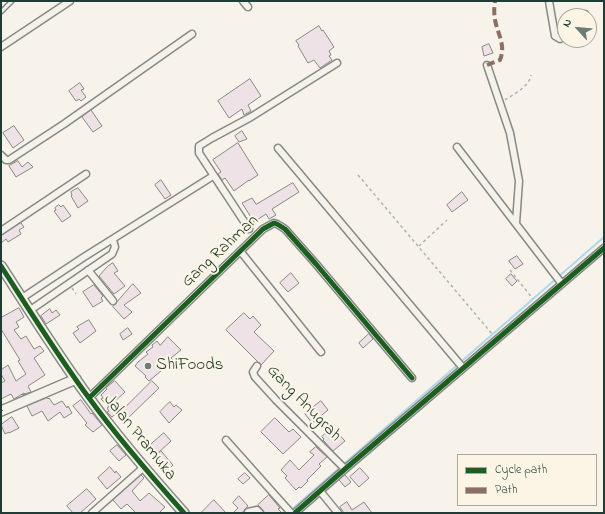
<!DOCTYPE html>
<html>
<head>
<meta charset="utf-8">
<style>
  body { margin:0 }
  #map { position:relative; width:605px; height:514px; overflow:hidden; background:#f7f3ea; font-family:"Indie Flower",sans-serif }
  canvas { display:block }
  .frame { position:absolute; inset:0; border:2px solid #1f3d34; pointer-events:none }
  .legend { position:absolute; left:457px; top:454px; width:140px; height:52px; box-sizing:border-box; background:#fcf5e5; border:1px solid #a4ab9e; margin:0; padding:5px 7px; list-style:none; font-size:12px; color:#1f3d34 }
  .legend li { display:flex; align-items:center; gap:8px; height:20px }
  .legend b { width:20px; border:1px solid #a4ab9e }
  .north { position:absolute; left:557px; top:8px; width:40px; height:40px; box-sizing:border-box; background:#fcf5e5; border:1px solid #a4ab9e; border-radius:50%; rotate:297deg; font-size:11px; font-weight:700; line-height:16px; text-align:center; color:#1f3d34 }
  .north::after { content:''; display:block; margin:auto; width:14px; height:18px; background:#6b7d74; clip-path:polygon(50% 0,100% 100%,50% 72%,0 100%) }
</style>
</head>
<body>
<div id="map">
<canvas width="605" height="514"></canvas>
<div class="frame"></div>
<ul class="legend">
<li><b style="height:5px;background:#1b5e20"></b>Cycle path</li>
<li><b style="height:5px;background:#8d6e63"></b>Path</li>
</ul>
<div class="north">N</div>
</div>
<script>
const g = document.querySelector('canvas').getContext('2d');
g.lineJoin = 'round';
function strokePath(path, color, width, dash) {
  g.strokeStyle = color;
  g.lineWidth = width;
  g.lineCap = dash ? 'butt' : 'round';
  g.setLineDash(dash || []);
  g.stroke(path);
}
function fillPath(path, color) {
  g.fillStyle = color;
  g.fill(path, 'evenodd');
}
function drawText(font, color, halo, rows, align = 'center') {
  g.font = font + ' "Indie Flower",sans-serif';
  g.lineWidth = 4;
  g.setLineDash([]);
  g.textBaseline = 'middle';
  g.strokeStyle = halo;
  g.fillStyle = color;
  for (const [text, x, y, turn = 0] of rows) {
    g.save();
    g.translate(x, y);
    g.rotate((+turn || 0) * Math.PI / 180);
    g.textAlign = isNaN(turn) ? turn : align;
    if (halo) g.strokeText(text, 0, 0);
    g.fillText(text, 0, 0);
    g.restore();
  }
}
strokePath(new Path2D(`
  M290,511L604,237`), '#aed8ee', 2);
const building = new Path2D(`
  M319,26L322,31L323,30L334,47L329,51L331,55L329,56L332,60L320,68L314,60L308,63L298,46L299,45L296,41Z
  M489,44L493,53L484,56L482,47Z
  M250,79L261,96L248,105L251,111L244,115L242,109L229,118L218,101Z
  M80,83L84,89L81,90L86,97L81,101L79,99L76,101L69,91Z
  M91,110L102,126L93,132L82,117Z
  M14,126L24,140L13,148L3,133Z
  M242,131L247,139L239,142L235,136Z
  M238,143L258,175L249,181V180L234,191L225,178L222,180L218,174L221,172L213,160Z
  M18,161L22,167L28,162L33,167L16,177L9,166Z
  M161,180L171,195L165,199L155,185Z
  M293,183L299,192L272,209L276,215L269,219L266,214L254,222L242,203L252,198L256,204Z
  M78,188L88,201L78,208L71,196L72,195L71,192Z
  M462,192L468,200L452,212L447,205Z
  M59,205L61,207L63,205L71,216L62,222L54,211L56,210L55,208Z
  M21,223L24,227L19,230L21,234L8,242L6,239L1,243V235Z
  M517,256L523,264L515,269L509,261Z
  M113,263L118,271L114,273L125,286L114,294L99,276L107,267Z
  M291,273L299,283L288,292L280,283Z
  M511,274L517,281L512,286L506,279Z
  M133,284L141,293L124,305L132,312L124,319L113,307Z
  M94,285L103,296L101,298L103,301L93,307L83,292Z
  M19,308L24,317L16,322L19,327L14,330L21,339L26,336L34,349L40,346L44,351L34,358L45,375L28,386L31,392L22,395L25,394L24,393L14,399L11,394L1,399V383L5,381L1,374V370L8,365L16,381L26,374L18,361L20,360L1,329V318Z
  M50,309L52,313L56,310L60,315L46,324L41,316Z
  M244,313L250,319L253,316L261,325L254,332L274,351L261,365L226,330Z
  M89,320L96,331L80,343L73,333L79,329L77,327Z
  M128,328L132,334L123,340L120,334Z
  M369,334L373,339L363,348L359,343Z
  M168,337L181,350L171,358L173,360L168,365L149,381L145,377L146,376L135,366L138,362L148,354L146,352L153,347L152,345L157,341L160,345Z
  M115,381L125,392L113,403L119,411L112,417L107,412L109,411L107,408L109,407L101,399L103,398L101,395L107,389L106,388Z
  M152,381L159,388L125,421L119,414Z
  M47,398L48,399L49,398L54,405L62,401L67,408L68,406L72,413L64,418L60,412L48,421L42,411L32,416L27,406Z
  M81,400L91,414L92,413L102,425L93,432L85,425L87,423L73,406Z
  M321,401L328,410L312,423L305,414Z
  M170,402L174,407L176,405L182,410L169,423L160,412Z
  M12,417L19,428L9,433V432L5,434L1,425Z
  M275,418L289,432L293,429L301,437L283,454L261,432Z
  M332,427L345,441L333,451L323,440L324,439L322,437Z
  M164,433L171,441L157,454L153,450L151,451L148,447Z
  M117,445L126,455L119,461L110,451Z
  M316,447L327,457L319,464L321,466L307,480L308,481L301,488L299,487L296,490L285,478L287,476L281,470L290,460L299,470L314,455L310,452Z
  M161,451L173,465L167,471L156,456Z
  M110,467L115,473L116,471L121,477L107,489L98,478Z
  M360,468L369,478L359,487L350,477Z
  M245,473L250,478L243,484L238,479Z
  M141,475L144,478L132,491L140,501L149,493L165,507L159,513H136L127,504L121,509L113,500Z
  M345,475L351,482L345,487L339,480Z
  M87,489L96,499L80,513H73L67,506Z
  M269,495L280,508L278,509L282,513H265L258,505Z
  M239,496L248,506L242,513H233L238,508L233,503Z
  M214,500L226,513H201Z
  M347,502L352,510L364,502L372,513H344L340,507Z`);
fillPath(building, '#eee2e6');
strokePath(building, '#868984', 1);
const lane = new Path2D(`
  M1,12L12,1`);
const street = new Path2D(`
  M243,1L248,7
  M549,1L555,36L560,39L565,36
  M585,14L586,16
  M1,47L70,1
  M487,65L510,133L519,181L516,223
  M457,147L562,284
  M278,148L463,368
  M1,155L6,160H9L64,124L192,34
  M249,229L199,153V146L212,138L251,117L337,63
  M1,231L86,174
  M241,252L321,352
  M88,270L113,301
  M22,298L84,257L213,176
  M29,311L112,254L115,247L113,240
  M257,366L253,372L255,377L276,400L345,469
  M89,398L263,229L274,223L277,224L285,229L316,264L412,378
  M226,440L291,513
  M320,491L338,513
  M248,512L257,510L260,513
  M92,513L144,467
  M295,513L345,469L604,248`);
const secondary = new Path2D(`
  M1,266C30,311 58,356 89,398C118,438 151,476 184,513
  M1,411L76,379`);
strokePath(lane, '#868984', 6);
strokePath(street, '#868984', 9);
strokePath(secondary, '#868984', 12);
strokePath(new Path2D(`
  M505,100C514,94 529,87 531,75
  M358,175L493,335
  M419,246L447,220
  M510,270L533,299
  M72,288L76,294`), '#b0b2ad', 1.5, [3, 3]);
strokePath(lane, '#f5f2ec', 3);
strokePath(street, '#f5f2ec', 6);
strokePath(secondary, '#f5f2ec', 9);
strokePath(new Path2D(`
  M487,65L500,60C506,45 498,35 495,20C494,14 494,7 495,1
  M1,410V411`), '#8d6e63', 4, [8, 4]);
strokePath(new Path2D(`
  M1,266C30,311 58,356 89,398C118,438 151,476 184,513
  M89,398L263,229L274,223L277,224L285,229L316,264L412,378
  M295,513L345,469L604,248`), '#1b5e20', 5);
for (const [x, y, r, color] of [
  [148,366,4,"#6b7d74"]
]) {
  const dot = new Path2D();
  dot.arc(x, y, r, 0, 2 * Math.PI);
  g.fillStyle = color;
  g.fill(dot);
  strokePath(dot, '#fcf5e5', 1.5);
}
drawText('17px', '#1f3d34', '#fcf5e5', [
  ["Gang Rahman",221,252,-43],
  ["Gang Anugrah",303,404,46],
  ["Jalan Pramuka",139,438,51]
]);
drawText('17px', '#1f3d34', '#fcf5e5', [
  ["ShiFoods",156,366]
], 'left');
</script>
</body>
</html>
